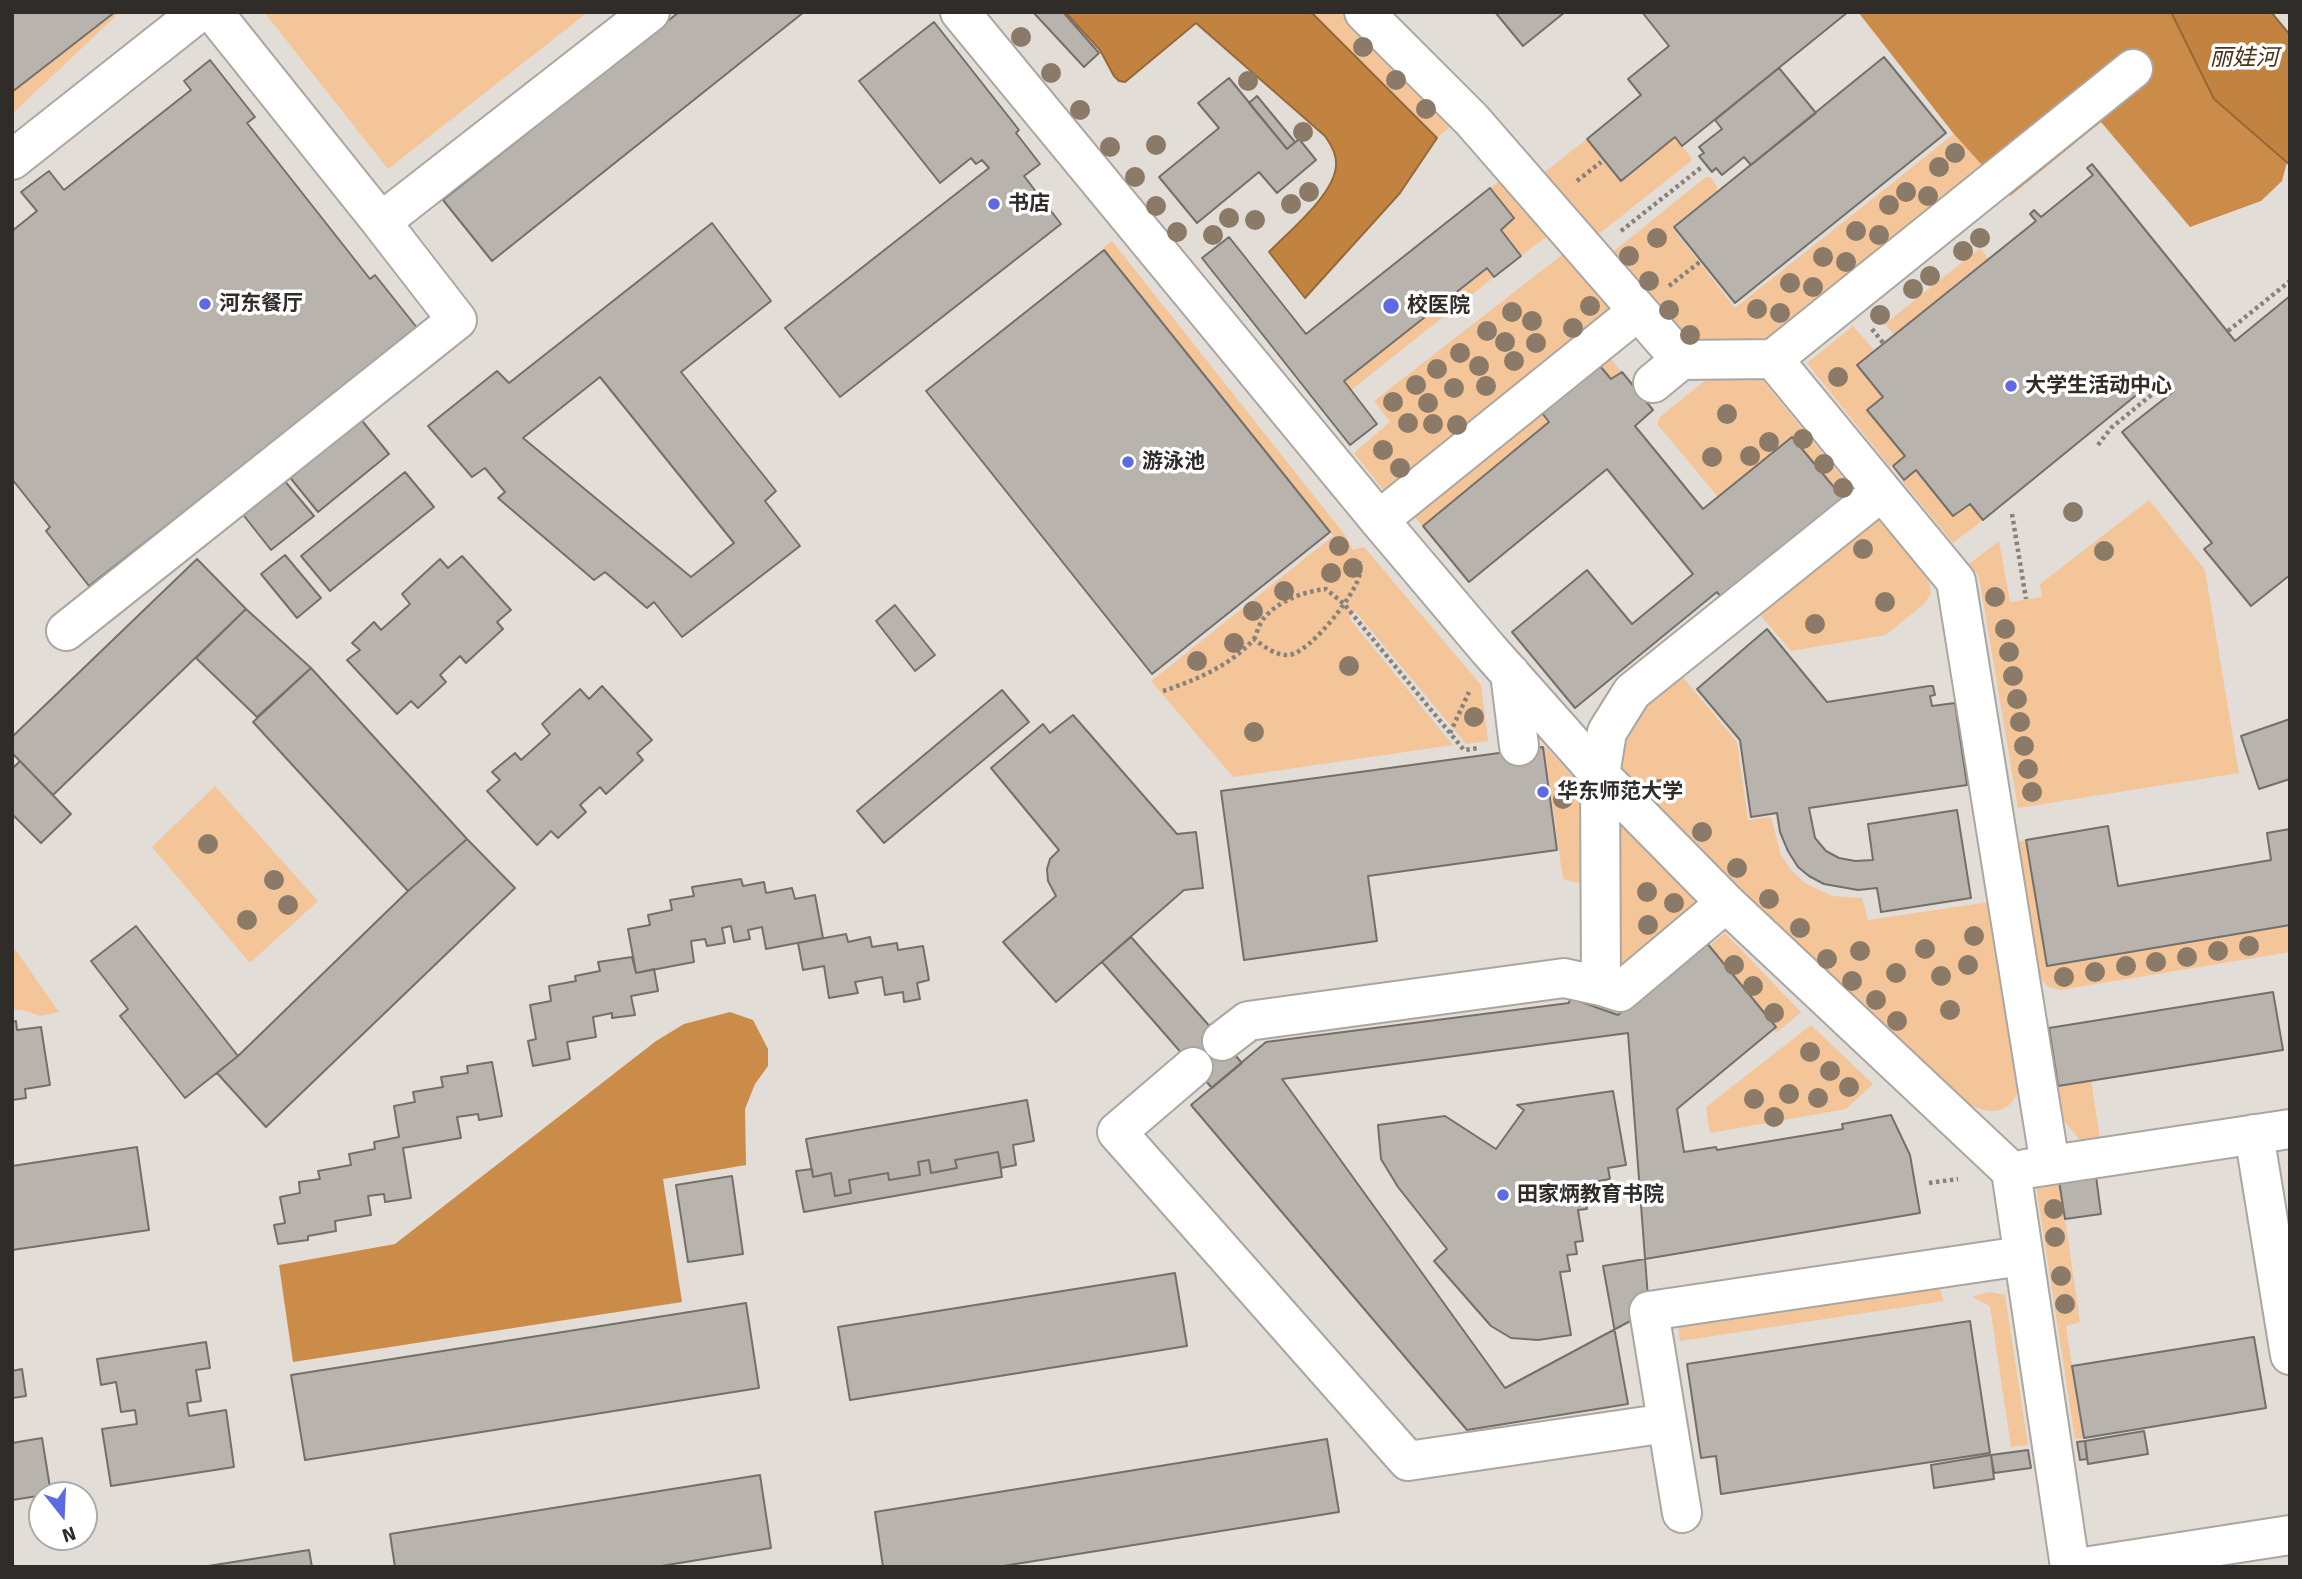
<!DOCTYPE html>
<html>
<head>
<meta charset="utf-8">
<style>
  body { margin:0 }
  #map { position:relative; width:2302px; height:1579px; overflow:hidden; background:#e3ddd7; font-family:Signika,sans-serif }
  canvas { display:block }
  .frame { position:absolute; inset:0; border:14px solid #2f2c2a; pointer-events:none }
  .north { position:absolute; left:28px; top:1481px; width:70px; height:70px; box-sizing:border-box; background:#fff; border:2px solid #acabaa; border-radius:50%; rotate:162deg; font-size:19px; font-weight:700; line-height:28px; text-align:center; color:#2f2c2a }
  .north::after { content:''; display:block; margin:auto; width:24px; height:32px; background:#5e6ae1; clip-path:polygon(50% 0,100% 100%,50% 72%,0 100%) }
</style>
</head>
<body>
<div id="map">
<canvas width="2302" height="1579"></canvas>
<div class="frame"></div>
<div class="north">N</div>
</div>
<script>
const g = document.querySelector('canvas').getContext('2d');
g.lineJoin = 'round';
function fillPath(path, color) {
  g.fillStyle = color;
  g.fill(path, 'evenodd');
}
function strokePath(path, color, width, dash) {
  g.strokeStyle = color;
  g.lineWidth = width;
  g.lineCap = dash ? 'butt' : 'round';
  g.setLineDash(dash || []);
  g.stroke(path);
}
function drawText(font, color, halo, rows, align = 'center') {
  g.font = font + ' Signika,"Noto Sans SC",sans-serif';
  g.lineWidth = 7;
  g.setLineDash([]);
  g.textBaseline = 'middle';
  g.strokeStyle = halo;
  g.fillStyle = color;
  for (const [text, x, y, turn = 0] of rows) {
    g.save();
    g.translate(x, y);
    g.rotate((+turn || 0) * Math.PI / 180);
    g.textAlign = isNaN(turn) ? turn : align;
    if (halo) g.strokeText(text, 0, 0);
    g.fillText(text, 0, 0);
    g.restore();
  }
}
fillPath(new Path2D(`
  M115,12H120L12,114V92Z
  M264,12H588L388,169Z
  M1311,12H1350L1457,120L1437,138Z
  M1954,134L1989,170L1768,345L1688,347L1609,255L1706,177H1710L1717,186V191L1672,227L1735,308Z
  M1675,137L1691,157V161L1595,237L1541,175L1587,139L1621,181Z
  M1504,178L1551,233L1521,256L1501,230L1514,218L1490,188Z
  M1112,241L1345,535L1353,550L1364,547L1481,685L1488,741L1466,744L1355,611L1349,618L1453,745L1233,777L1151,681L1333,536L1103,248Z
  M1980,248L1989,259L1895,336L1885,324Z
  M1567,251L1620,312L1390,498L1354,453L1390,422L1374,401Z
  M1487,268L1494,277L1351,390L1344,381Z
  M1853,326L1874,350L1858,365L1883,397L1867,410L1905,456L1890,467L1807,363Z
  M1605,352L1622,372L1611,379L1600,366L1542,413L1549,422L1423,526L1409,511Z
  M1760,377L1855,493L1805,541L1792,437L1718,497L1658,425V421L1660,417L1703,382L1714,378Z
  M1916,470L1953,516L1970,504L1983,520L1953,543L1902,481Z
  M2149,500L2205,570L2239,773L2018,808L1979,577L1969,564L1999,541L2010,602L2042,597L2040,584Z
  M1876,517L1928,578L1931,593L1925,603L1886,635L1791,651L1756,610Z
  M1680,674L1737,742L1748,820L1771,817L1781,855L1791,870L1805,883L1832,896L1862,898L1868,920L1989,902L2021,1081C2013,1116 1991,1117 1963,1101L1739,891L1619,768L1624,736L1646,701Z
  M1544,745L1578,782L1582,884L1563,879Z
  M215,786L318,901L250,963L152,847Z
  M1619,823L1702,905L1626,971L1618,966Z
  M2026,840L2047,966L2290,925V952L2060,990C2048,987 2042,985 2039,972L2016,842Z
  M1725,933L1801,1012L1776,1033L1707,948Z
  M12,945L59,1012L40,1016L27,1011L12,1009Z
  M1811,1025L1873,1084L1846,1109L1710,1133L1706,1107Z
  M2091,1080L2101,1145L2079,1139L2063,1120L2058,1086Z
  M2090,1171L2065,1219L2080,1322L2066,1326L2083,1438L2075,1439L2035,1179Z
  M1939,1287L1944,1301L1680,1341L1678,1327Z
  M1989,1292L2005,1295L2028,1445L2011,1447L1990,1306L1972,1297Z`), '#f3c598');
fillPath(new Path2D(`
  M1858,12H2171L2214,99L2287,162L2282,181L2261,201L2190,227L2101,122L2010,196L1954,134Z
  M730,1012L753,1020L768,1049V1066L755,1084L745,1109L746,1165L663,1179L682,1302L293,1362L279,1265L395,1244L656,1041L684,1024Z`), '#cb8b49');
const water = new Path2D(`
  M1065,12H1311L1437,138L1400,193L1305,298L1269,252C1288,232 1334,195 1336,166C1337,154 1331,145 1325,136L1196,23L1125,82L1119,81L1114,76L1100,50Z
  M2171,12H2271L2290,35V165L2214,99Z`);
fillPath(water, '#c28340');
strokePath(water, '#966939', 2);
const building = new Path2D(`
  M12,12H115L12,92Z
  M679,12H804L492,261L443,200Z
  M1033,12H1063L1099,53L1084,67Z
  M1495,12H1565L1523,46Z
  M1642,12H1848L1682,146L1675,137L1621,181L1587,139L1641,95L1628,79L1669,46Z
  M934,22L1019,130L1016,133L1040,164L1024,176L1061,224L840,397L785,328L989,168L982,160L976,164L971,158L940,183L859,81Z
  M1884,57L1946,133L1735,303L1674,227Z
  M210,60L255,117L247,123L370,279L375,275L418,329L89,586L46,531L50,527L12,479V231L37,211L21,192L49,171L64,190L191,90L184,81Z
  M1779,68L1816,113L1751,165L1744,157L1722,175L1716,168L1712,172L1699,156L1704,153L1699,147L1722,129L1715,120Z
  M1229,78L1287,149L1299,139L1316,160L1277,193L1259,172L1197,223L1159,177L1219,128L1198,103Z
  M1257,96L1295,142L1287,149L1249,103Z
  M2092,164L2235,341L2290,296V575L2251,606L2204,549L2212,543L2122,432L2174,391L2161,375L1983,520L1970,504L1953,516L1916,470L1904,480L1893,466L1905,456L1867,410L1883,397L1857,365L2036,221L2030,214L2034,210L2041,217L2093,175L2087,168Z
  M1490,188L1514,218L1501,230L1521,256L1494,277L1487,268L1344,381L1377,424L1350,445L1202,258L1229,237L1306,334Z
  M712,223L771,301L681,372L776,491L765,501L800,546L682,637L654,602L647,608L605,572L594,580L498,498L505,492L485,468L472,477L428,426L497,371L509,383ZM600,377L734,543L691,577L523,438Z
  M1104,250L1330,532L1152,674L926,391Z
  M1600,366L1611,379L1622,372L1653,410L1635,426L1703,509L1792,437L1843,498L1721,598L1717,592L1712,596L1575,708L1512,632L1587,570L1632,624L1693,574L1607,469L1469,582L1423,526L1549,422L1542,413Z
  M359,417L389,454L318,512L288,475Z
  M405,472L434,507L330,591L301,556Z
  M283,479L314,516L271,550L241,512Z
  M285,555L321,598L297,618L261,574Z
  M462,556L511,610L497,622L503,629L466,663L460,656L440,675L446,682L418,708L411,701L397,714L347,660L360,650L352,643L374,622L381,630L410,604L402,594L440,559L448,568Z
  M197,559L246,609L53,795L12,753V737Z
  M895,605L935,655L915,671L876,621Z
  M246,609L311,668L257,717L196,658Z
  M1767,629L1827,702L1929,686H1933L1935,695L1930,696L1932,706L1955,703L1967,785L1809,808L1815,838L1826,851L1839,858L1855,861L1873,860L1868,824L1957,810L1971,898L1881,912L1877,888L1858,890L1824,884L1809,876L1798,867L1788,851L1780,832L1777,813L1751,817L1740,740L1697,689Z
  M311,668L467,839L408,891L253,722Z
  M602,686L652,740L637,753L643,760L606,794L600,787L580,805L586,812L558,838L551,831L537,845L487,791L500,780L492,772L515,753L521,760L550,734L542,724L580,689L589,699Z
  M1002,690L1029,722L884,843L857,811Z
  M1073,715L1177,834L1196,832L1203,888L1184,890L1056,1002L1003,942L1056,896L1048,881L1047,869L1050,859L1059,850L991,768L1043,724L1050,733Z
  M2290,719V779L2259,789L2241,736Z
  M1543,747L1557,850L1368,876L1377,941L1244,960L1221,791Z
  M20,761L71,814L41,843L12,814V769Z
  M2108,826L2118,886L2271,860L2267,833L2290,829V925L2047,966L2026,840Z
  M467,839L515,888L266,1127L217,1073L238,1056L408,891Z
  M741,879L743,886L764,882L766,893L792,888L795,899L815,895L823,938L766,949L762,927L748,930L750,939L734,942L731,926L722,928L725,943L707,946L705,939L691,941L694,962L636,973L628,929L650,925L648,915L672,910L670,900L694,896L692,887Z
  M136,926L238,1056L185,1098L120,1016L128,1009L91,961Z
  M846,934L848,942L870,937L872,947L897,943L898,950L923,946L929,980L917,983L920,999L904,1002L903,992L885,995L882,977L855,982L858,993L829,998L824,966L803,970L798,943Z
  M1131,937L1242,1063L1212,1088L1102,962Z
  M1706,942L1776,1027L1677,1109L1684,1152L1716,1147L1717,1150L1843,1129L1842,1124L1891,1115L1910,1155L1920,1213L1603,1266L1628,1404L1467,1430L1191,1105L1266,1042L1569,1003L1570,998L1618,1015ZM1613,1091L1626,1165L1608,1168L1610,1179L1582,1184L1587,1209L1578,1210L1583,1241L1575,1242L1577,1254L1567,1255L1570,1271L1560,1272L1571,1335L1538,1340L1511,1338L1491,1326L1434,1261L1447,1249L1398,1187L1381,1159L1378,1125L1445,1116L1496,1149L1524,1110L1517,1105Z
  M632,957L636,973L654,969L658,991L631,996L635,1015L612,1018V1013L593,1017L596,1037L567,1042L570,1059L533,1066L528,1041L536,1039L530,1005L551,1001L549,986L576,981L575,976L600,971L598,962Z
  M2273,992L2283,1050L2058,1086L2049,1028Z
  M16,1021L17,1030L41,1027L50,1085L25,1089L26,1098L12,1100V1022Z
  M1628,1033L1649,1311L1505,1388L1282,1079Z
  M492,1062L502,1116L479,1120L478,1114L457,1117L461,1138L403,1148L411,1198L385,1202L384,1194L368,1196L371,1215L335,1221L336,1231L308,1236V1240L278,1244L274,1225L285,1223L280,1197L300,1193L299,1182L320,1179L318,1171L351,1165L349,1154L375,1149L374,1142L399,1137L394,1106L415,1102L413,1092L443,1087L441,1077L468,1073L467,1066Z
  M1027,1100L1034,1141L1013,1145L1016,1165L1001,1168L998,1152L955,1160L957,1168L931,1173L929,1160L918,1162L920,1175L889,1180L888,1173L849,1180L851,1193L835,1196L831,1173L813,1177L806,1139Z
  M137,1147L149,1230L12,1250V1166Z
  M998,1152L1002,1177L804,1212L796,1171L812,1169L813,1177L831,1173L835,1196L851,1193L849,1180L888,1173L889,1180L920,1175L918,1162L929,1160L931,1173L957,1168L955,1160Z
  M732,1176L743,1254L688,1262L676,1185Z
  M2096,1176L2101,1214L2065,1219L2059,1181Z
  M1175,1273L1187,1346L850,1400L838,1327Z
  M746,1303L759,1388L305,1460L291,1375Z
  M1970,1321L1990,1453L1721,1494L1716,1456L1701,1458L1687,1364Z
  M2253,1337H2254L2266,1408L2084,1438L2072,1366Z
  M206,1342L210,1368L196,1370L201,1401L187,1403L189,1416L226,1410L234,1467L111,1486L102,1429L137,1424L135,1410L121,1412L116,1382L101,1385L97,1359Z
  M22,1369L26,1396L12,1398V1371Z
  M2144,1431L2148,1454L2088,1464L2085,1441Z
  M42,1438L51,1494L12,1500V1443Z
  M1327,1439L1339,1512L997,1567H883L875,1512Z
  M2085,1441L2087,1459L2080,1460L2077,1442Z
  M2028,1450L2031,1468L1994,1473L1991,1455Z
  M1991,1455L1994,1479L1934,1488L1931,1465Z
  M760,1475L771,1548L655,1567H395L390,1534Z
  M309,1550L312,1567H202Z`);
fillPath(building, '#b9b3ae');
strokePath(building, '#756f6a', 2);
const minor = new Path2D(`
  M213,12L381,222L650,12
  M960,12L1379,520L1489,650L1600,775L1726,903L2011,1171L2070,1567
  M1364,12L1472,120L1681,360L1773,359L1956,581L2050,1165
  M12,160L199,12
  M1773,359L2133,69
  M1653,383L1681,360
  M1379,520L1638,311
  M66,631L457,320L381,222
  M1510,673L1519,746
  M1601,986L1600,775L1607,732L1632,692L1881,492
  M1222,1041L1248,1021L1564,978L1601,986L1620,992L1726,903
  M1193,1067L1117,1132L1408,1461L1667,1423
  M2254,1134L2290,1355
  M2025,1169L2290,1129
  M1682,1513L1649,1311L2022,1256`);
const major = new Path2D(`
  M2084,1567L2290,1535`);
strokePath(minor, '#aca6a0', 42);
strokePath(major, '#aca6a0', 42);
strokePath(new Path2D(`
  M1577,181L1601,162
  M1621,231L1703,166
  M1669,286L1701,261
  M1872,329L1884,344
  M2228,331L2290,281
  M2098,445L2111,428L2167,382
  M2012,514L2026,599
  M1254,639C1257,633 1259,624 1264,618C1278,601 1305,591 1326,589L1344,604L1464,750L1478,748
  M1163,691C1196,680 1230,666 1254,639C1264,646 1275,656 1289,655C1310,653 1357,593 1360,573C1360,569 1359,565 1359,561
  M1450,733L1469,692
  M1929,1183L1958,1179`), '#86827e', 4.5, [3.5, 3.5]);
strokePath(minor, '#fff', 38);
strokePath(major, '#fff', 38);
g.fillStyle = '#8b7a67';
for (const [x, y] of [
  [1021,37],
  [1363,47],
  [1051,73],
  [1396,80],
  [1248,81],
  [1426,109],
  [1080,110],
  [1303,132],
  [1156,145],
  [1110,147],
  [1955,153],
  [1939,167],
  [1135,177],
  [1309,192],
  [1906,192],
  [1928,196],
  [1291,204],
  [1889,205],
  [1156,206],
  [1229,218],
  [1255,220],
  [1856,231],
  [1177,232],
  [1213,235],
  [1879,235],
  [1657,238],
  [1980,238],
  [1963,251],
  [1629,256],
  [1823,257],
  [1846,262],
  [1930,276],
  [1649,281],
  [1790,283],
  [1813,287],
  [1913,289],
  [1590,306],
  [1757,309],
  [1669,310],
  [1512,312],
  [1780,313],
  [1880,315],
  [1532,321],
  [1573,328],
  [1487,331],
  [1690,335],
  [1505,342],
  [1536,343],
  [1460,353],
  [1514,361],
  [1479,366],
  [1437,369],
  [1838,377],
  [1416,385],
  [1486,386],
  [1454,388],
  [1393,402],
  [1428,403],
  [1727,414],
  [1408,423],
  [1433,424],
  [1457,425],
  [1803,439],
  [1769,442],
  [1383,450],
  [1750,456],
  [1712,457],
  [1824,464],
  [1400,468],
  [1843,488],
  [2073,512],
  [1339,546],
  [1863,549],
  [2104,551],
  [1353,568],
  [1331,573],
  [1284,591],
  [1995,597],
  [1885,602],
  [1253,611],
  [1815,624],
  [2005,629],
  [1234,643],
  [2009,652],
  [1197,661],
  [1349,666],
  [2013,676],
  [2017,699],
  [1474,717],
  [2020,722],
  [1254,732],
  [2024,746],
  [2028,769],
  [1659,789],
  [2032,792],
  [1563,799],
  [1702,832],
  [208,844],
  [1737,868],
  [274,880],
  [1647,892],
  [1769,899],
  [1674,903],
  [288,905],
  [247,920],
  [1648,925],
  [1800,928],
  [1974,936],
  [2249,946],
  [1925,949],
  [1860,951],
  [2218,951],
  [2187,957],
  [1827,959],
  [2156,962],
  [1734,965],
  [1968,965],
  [2126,966],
  [2095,972],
  [1896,973],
  [1941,976],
  [2064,977],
  [1852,981],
  [1753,986],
  [1876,1000],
  [1950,1010],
  [1774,1013],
  [1897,1021],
  [1810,1052],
  [1830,1071],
  [1849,1087],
  [1789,1094],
  [1818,1098],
  [1754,1099],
  [1774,1117],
  [2054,1209],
  [2055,1237],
  [2061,1276],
  [2065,1304]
]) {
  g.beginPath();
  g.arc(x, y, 10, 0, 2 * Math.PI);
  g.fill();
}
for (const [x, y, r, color] of [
  [994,204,7,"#5e6ae1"],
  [205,304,7,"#5e6ae1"],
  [1391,306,9,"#5e6ae1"],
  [2011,386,7,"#5e6ae1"],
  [1128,462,7,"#5e6ae1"],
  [1543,792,7,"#5e6ae1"],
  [1503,1195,7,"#5e6ae1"]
]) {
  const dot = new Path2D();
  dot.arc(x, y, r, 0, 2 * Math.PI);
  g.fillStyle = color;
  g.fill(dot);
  strokePath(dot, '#fff', 2.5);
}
drawText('bold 21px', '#2f2c2a', '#fff', [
  ["书店",1008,204],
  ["河东餐厅",219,304],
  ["校医院",1407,306],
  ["大学生活动中心",2025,386],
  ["游泳池",1142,462],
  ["华东师范大学",1557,792],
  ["田家炳教育书院",1517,1195]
], 'left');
drawText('italic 23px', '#4d3216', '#fff', [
  ["丽娃河",2244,59]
]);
</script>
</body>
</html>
